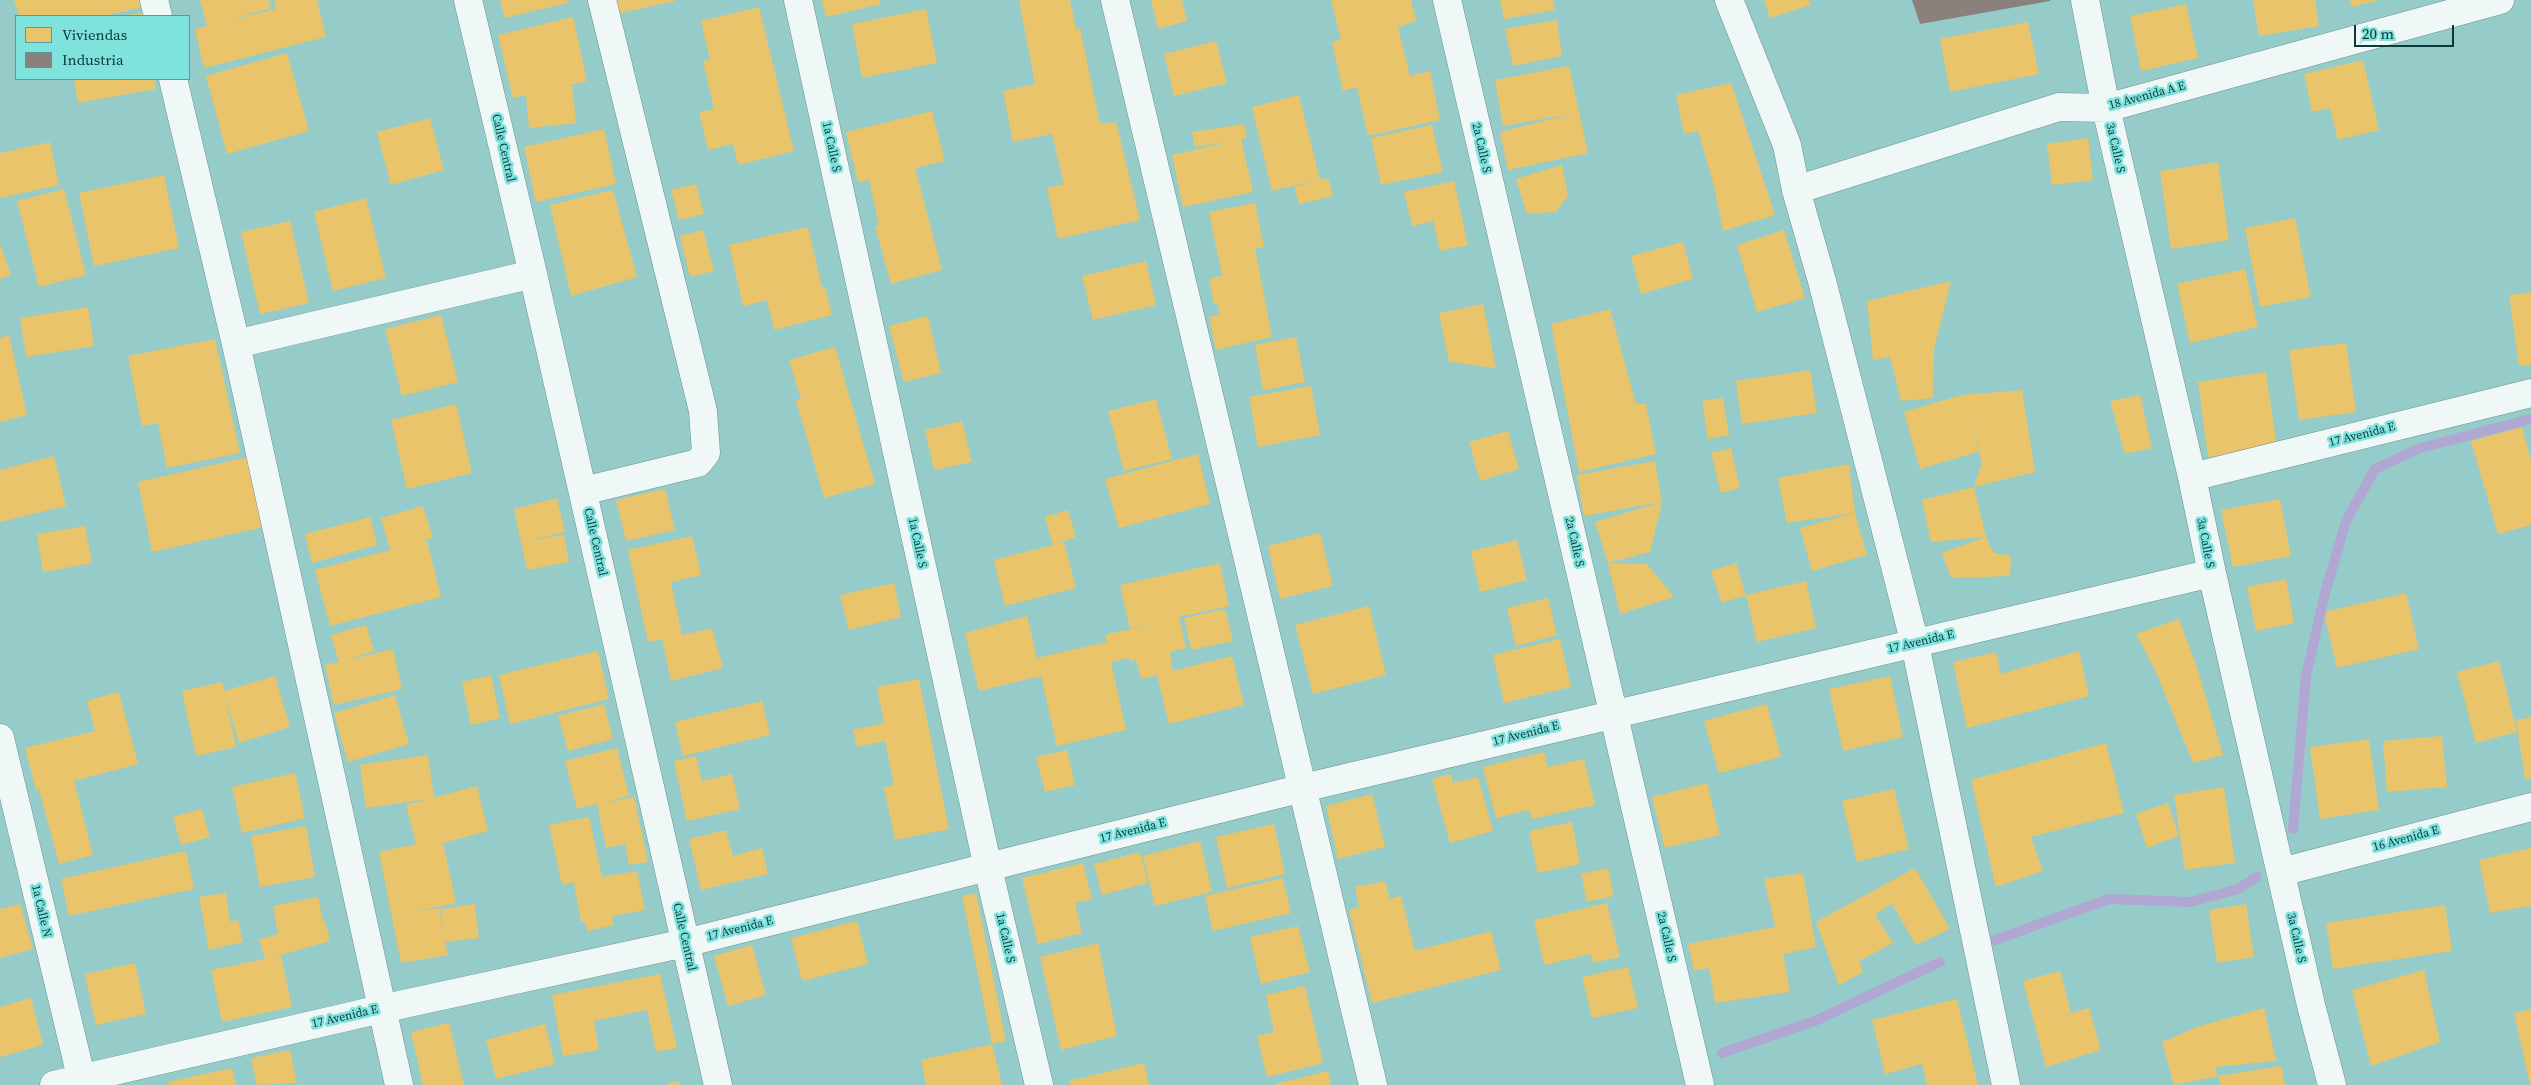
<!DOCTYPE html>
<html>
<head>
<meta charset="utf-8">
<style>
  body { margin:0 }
  #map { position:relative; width:2531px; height:1085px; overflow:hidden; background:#95ccc9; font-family:"Source Serif 4",serif }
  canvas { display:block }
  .legend { position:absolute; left:15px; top:15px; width:175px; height:65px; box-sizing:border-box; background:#7fe2dd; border:1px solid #519e9b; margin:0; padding:6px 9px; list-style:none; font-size:15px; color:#0d3938 }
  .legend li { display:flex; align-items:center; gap:10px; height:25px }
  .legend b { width:25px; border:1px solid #519e9b }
  .scale { position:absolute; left:2354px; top:25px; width:100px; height:22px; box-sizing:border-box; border:2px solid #0d3938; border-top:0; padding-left:6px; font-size:15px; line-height:18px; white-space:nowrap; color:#0d3938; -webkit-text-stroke:4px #7fe2dd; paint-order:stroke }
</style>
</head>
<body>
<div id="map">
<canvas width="2531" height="1085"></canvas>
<ul class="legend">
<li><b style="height:14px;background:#e9c46a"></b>Viviendas</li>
<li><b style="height:14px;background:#8a817c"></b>Industria</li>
</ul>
<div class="scale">20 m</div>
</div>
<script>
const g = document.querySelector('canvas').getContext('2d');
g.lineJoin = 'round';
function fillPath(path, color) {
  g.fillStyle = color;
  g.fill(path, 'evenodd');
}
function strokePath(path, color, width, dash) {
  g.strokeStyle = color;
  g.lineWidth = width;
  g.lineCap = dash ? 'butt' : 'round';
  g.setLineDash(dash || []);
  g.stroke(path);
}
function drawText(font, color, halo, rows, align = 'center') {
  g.font = font + ' "Source Serif 4",serif';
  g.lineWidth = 5;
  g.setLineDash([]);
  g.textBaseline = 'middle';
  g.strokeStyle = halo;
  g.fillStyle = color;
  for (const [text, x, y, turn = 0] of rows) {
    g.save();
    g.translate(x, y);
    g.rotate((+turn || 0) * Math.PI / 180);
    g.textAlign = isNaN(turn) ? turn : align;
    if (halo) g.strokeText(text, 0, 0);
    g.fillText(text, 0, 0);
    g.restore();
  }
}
fillPath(new Path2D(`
  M14,0H147L149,5L105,16H19Z
  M200,0H269L271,8L225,21L276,9L274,0H317L326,37L204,68L195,29L207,26Z
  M500,0H567V3L505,18Z
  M614,0H675V1L617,14Z
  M822,0H880L881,4L826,17Z
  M1019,0H1070L1076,29L1080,28L1100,124L1116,122L1140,220L1058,239L1047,188L1064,184L1052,134L1013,142L1003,91L1035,84Z
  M1151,0H1182L1187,21L1158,29Z
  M1331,0H1411L1416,21L1398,27L1410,76L1430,71L1440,120L1368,136L1357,87L1343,91L1332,42L1341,40Z
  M1500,0H1553L1555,10L1504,19Z
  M1764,0H1809L1811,5L1770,18Z
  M2253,0H2315L2319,26L2259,36Z
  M2350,0H2376V1L2352,7Z
  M2186,4L2198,58L2141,71L2130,16Z
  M759,7L794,151L738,165L733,144L708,150L699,112L714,109L703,61L710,60L701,21Z
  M926,9L937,63L862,78L852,24Z
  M143,13V16H127V15Z
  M573,17L587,81L565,86L572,85L576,123L529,128L526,95L513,98L498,35Z
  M1557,20L1562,56L1513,66L1505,29Z
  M2028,22L2039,74L1950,92L1940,39Z
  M1216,41L1227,83L1174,96L1164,54Z
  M287,53L309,131L227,154L206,76Z
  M2363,60L2379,130L2338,140L2330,108L2312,112L2304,74Z
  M1569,66L1588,153L1508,170L1500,132L1571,114L1503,126L1495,80Z
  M74,79H154L156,89L78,103Z
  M1731,83L1775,215L1723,231L1714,186L1698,131L1684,134L1676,95Z
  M1299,95L1320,180L1328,178L1333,196L1299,204L1294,187L1316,180L1272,191L1252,107Z
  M932,111L945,161L915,168L942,270L891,284L875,226L879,225L869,180L858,182L846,132Z
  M430,118L444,170L391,185L377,132Z
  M1244,124L1247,138L1241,139L1253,192L1183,207L1172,155L1230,142L1195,147L1192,132Z
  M1432,125L1443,172L1381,185L1371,138Z
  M604,129L616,184L536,202L524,147Z
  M2088,138L2093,180L2052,185L2047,144Z
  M50,142L59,185L0,198V153Z
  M2218,162L2229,240L2171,249L2160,171Z
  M1562,165L1568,196L1556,212L1527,214L1516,179Z
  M164,175L179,248L94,266L79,193Z
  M1454,181L1468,245L1440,251L1433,221L1412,226L1404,192Z
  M696,184L704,214L679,220L671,190Z
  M64,189L86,275L39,287L17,201Z
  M613,190L637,277L571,296L550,205Z
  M366,198L386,278L333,291L314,212Z
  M1255,203L1264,247L1255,248L1272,337L1216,350L1209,317L1220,315L1217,304H1214L1209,279L1228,274L1222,275L1209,212Z
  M2295,218L2311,297L2260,307L2245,228Z
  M290,221L309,303L260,314L241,232Z
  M808,227L822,287H825L832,315L774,330L767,301L777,298L743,306L729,245Z
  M703,230L714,271L690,277L680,236Z
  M1784,230L1805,298L1757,312L1737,245Z
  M1683,242L1693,279L1641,294L1631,256Z
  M0,244L11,275L0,279Z
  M1146,261L1156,305L1093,320L1082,276Z
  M2245,269L2258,327L2190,343L2177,284Z
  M1951,281L1934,349L1933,398L1901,401L1890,357L1873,360L1867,301Z
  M2531,292V365L2519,366L2509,295Z
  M1483,304L1496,368L1449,362L1439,313Z
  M88,307L94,346L26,357L20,318Z
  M1610,309L1636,404H1646L1656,454L1579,472L1551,324Z
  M441,315L458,382L402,396L385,329Z
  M928,316L941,373L904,382L889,326Z
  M9,335L27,415L0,422V338Z
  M1296,337L1305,382L1263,390L1255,345Z
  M215,339L240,453L167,468L158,423L142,426L128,356Z
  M2346,343L2356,412L2299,420L2289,350Z
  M835,347L875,484L824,498L796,400L801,399L789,360Z
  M1810,370L1817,413L1742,424L1736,381Z
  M2266,372L2277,447L2208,457L2198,382Z
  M1311,386L1320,435L1258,447L1249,397Z
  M2022,390L2035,472L1974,487L1986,537L1931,542L1922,500L1974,487L1982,463L1972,427L1978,452L1920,469L1904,412L1962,395Z
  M2140,395L2152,448L2125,454L2110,401Z
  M1723,398L1729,435L1708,439L1702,401Z
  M1156,399L1172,459L1124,471L1108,411Z
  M456,404L472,473L407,489L391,420Z
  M962,421L972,462L934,470L925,430Z
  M2522,427L2531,461V525L2498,534L2471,441Z
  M1508,431L1519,469L1480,481L1469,442Z
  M1731,448L1740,488L1721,493L1711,453Z
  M1198,454L1210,504L1119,528L1105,479Z
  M54,456L66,506L0,522V470Z
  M248,457L264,527L152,552L138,482Z
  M1655,461L1662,502L1584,516L1577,475Z
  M1849,464L1855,513L1867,555L1812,571L1800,528L1855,513L1787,523L1778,478Z
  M665,489L675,530L626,541L616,500Z
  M557,498L565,532L528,541L564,535L569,562L527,570L514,509Z
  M2280,499L2291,556L2233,567L2221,510Z
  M1662,502L1650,552L1608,563L1595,522Z
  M423,506L433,538L419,542L427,541L441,597L330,626L315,570L390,550L381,518Z
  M1068,510L1076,537L1055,544L1064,542L1076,588L1005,606L994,560L1053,545L1045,517Z
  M370,517L377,545L312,563L305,534Z
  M85,526L92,563L43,572L37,534Z
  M1320,533L1333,586L1280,599L1268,546Z
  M692,536L701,575L671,582L682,635L712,628L723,668L671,681L662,639L648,642L628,550Z
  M1986,537L1994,553L2011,556L2010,576L1951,578L1942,553Z
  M1517,540L1527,580L1480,592L1471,551Z
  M1220,563L1229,606L1179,617L1186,648L1170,652L1173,671L1232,656L1244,705L1169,724L1157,675L1141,679L1136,660L1130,661L1129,658L1111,662L1126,730L1057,746L1041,676L979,691L965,633L1027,616L1037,658L1106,642L1108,648L1105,635L1154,623L1130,628L1120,585Z
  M1608,563L1647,564L1674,597L1620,614Z
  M1736,563L1746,595L1722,603L1711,571Z
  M2286,579L2294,623L2256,631L2247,587Z
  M1806,581L1816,628L1757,642L1746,595Z
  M894,583L901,617L849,630L840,595Z
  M2406,593L2419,649L2337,668L2324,612Z
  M1548,598L1557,635L1516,646L1507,608Z
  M1369,606L1386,675L1313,694L1295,625Z
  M1225,609L1233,641L1191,650L1184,618Z
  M2179,619L2197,667L2223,755L2193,763L2156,672L2136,634Z
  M366,625L374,651L344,661L393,649L402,689L334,705L325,665L339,662L331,635Z
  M1560,639L1571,687L1504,703L1493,655Z
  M598,651L609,699L510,724L499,675Z
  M2079,651L2089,696L1967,728L1953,662L1996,652L2001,674Z
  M2499,661L2517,732L2476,743L2457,672Z
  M491,675L500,718L471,725L462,682Z
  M275,676L290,727L239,743L225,696L236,747L196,756L182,691L222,682L224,691Z
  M1890,676L1903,737L1843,751L1829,689Z
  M919,679L949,829L895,840L884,787L894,785L885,741L857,747L853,730L884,723L877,687Z
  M119,692L138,764L74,781L93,855L59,864L39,789L36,790L25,748L95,731L87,701Z
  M395,695L409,744L348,762L334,713Z
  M762,701L770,735L683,756L675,722Z
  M604,704L613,739L568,751L558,716Z
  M1767,704L1781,757L1719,773L1704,721Z
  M2531,717V778L2525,779L2516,720Z
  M2442,736L2447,787L2387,792L2383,741Z
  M2369,739L2379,810L2320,819L2310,747Z
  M2106,743L2124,813L2031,837L2043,871L1996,887L1971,780Z
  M617,748L629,796L601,804L634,797L648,862L629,865L625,844L606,848L597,804L577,809L565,761Z
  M1067,750L1075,785L1045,792L1036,757Z
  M1544,752L1548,767L1584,759L1595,805L1532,819L1529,810L1496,818L1483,767Z
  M428,755L434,798L366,808L360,765Z
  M696,756L702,781L732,774L740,809L687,821L674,761Z
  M295,773L305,818L242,833L232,787Z
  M1451,774L1453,783L1478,777L1493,831L1450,843L1432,779Z
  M1707,783L1720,835L1665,848L1652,797Z
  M477,786L488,831L443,843L456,903L410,913L439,908L443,931L441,909L475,904L479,938L445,942L448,955L401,963L379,852L416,844L406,805Z
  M2224,787L2235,863L2185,870L2174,795Z
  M1894,789L1909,849L1857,862L1842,801Z
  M1372,794L1385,847L1338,859L1326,806Z
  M2168,803L2179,836L2147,848L2136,814Z
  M202,809L210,837L181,845L173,817Z
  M589,817L602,877L637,871L645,910L612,916L614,925L587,931L585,922H581L574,883L591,879L562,885L549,825Z
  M1572,822L1580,864L1538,873L1529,831Z
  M1274,824L1285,874L1227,888L1216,837Z
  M306,826L315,877L260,887L251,836Z
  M726,830L733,856L762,848L768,874L701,890L689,839Z
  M1200,841L1212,892L1155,906L1143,856Z
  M2531,848V906L2490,913L2479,860Z
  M186,851L194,889L69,916L61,879Z
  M1140,852L1148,883L1102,895L1094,864Z
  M1083,863L1092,899L1075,903L1082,933L1038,944L1022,878Z
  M1608,868L1614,896L1587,902L1581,874Z
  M1915,868L1950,929L1916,945L1892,904L1875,914L1893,943L1859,961L1863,972L1839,985L1816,922Z
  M1803,873L1816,947L1783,954L1790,992L1715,1003L1709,968L1694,971L1688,944L1775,927L1764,879Z
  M1283,878L1291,913L1213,931L1205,896Z
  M1385,881L1390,899L1401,896L1415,951L1491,931L1501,970L1372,1003L1349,910L1359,907L1355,887Z
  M226,893L230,922L238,920L243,942L209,950L199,897Z
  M976,893L1006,1041L992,1044L962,896Z
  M318,897L323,921H325L330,941L273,957L281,956L292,1007L222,1022L211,970L265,959L259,939L278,934L273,906Z
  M1607,903L1620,957L1593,963L1591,954L1544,965L1534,920Z
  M20,904L33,949L0,958V909Z
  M2246,904L2254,957L2217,963L2209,910Z
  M2445,905L2452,951L2333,969L2326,923Z
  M857,921L868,964L802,981L791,938Z
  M1298,926L1310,972L1261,984L1250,937Z
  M1098,943L1117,1036L1061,1050L1040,957Z
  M752,945L766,995L728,1006L714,956Z
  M135,963L146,1014L96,1025L85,974Z
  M1628,967L1638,1008L1592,1018L1582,977Z
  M2424,970L2440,1042L2371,1066L2352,990Z
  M2060,971L2071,1012L2059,1016L2089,1008L2101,1050L2046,1067L2023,981Z
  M660,974L677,1048L656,1052L647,1010L594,1021L599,1050L563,1056L552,995Z
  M1305,986L1323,1063L1267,1077L1257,1036L1274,1032L1266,995Z
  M31,998L43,1045L0,1057V1007Z
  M1957,999L1978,1085H1927L1922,1064L1885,1074L1872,1020Z
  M2264,1008L2276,1061L2215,1067L2218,1076L2174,1085L2162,1042L2200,1026Z
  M2531,1009V1085H2530L2514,1013Z
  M449,1023L464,1085H423L411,1032Z
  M545,1024L555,1064L496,1079L486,1040Z
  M992,1044L1002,1085H926L921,1060Z
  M290,1050L297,1083L257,1085L251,1058Z
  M1144,1063L1149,1085H1070L1069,1081Z
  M2281,1066L2285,1085H2220L2218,1076Z
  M232,1068L236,1085H169L168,1082Z
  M1328,1071L1331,1085H1276V1084Z
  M679,1081L680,1085H667V1084Z`), '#e9c46a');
fillPath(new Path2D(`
  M1912,0H2050V1L1920,24Z`), '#8a817c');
strokePath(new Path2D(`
  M2293,829L2306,676L2325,593L2346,521L2375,469L2420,448L2531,419
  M1995,940L2109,899L2191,902L2238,889L2257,877
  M1722,1053L1817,1020L1940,962`), '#b1a7d3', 10);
const minor = new Path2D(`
  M154,0L158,16
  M468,0L533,274L718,1085
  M798,0L988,868L1039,1085
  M1115,0L1373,1085
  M1447,0L1700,1085
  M1729,0L1787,145L1796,190L1822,281L1915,644L2006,1085
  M2085,0L2106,108L2192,477L2212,573L2311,1005L2332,1085
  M173,79L236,344L399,1085
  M1796,190L2059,107L2106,108L2500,0
  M236,344L533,274
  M2192,477L2531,393
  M583,491L698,463L706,453L703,411L602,0
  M0,738L83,1085
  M2281,872L2531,807
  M54,1085L381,1009L685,943L1303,788L2212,573`);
strokePath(minor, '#6a9290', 29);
strokePath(minor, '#eff7f7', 28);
drawText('12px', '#0d3938', '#7fe2dd', [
  ["18 Avenida A E",2147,96,-15],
  ["1a Calle S",831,147,78],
  ["Calle Central",503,148,77],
  ["2a Calle S",1481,148,77],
  ["3a Calle S",2115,148,77],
  ["17 Avenida E",2362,435,-14],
  ["Calle Central",595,542,77],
  ["2a Calle S",1574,542,77],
  ["1a Calle S",917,543,78],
  ["3a Calle S",2205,543,79],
  ["17 Avenida E",1921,642,-13],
  ["17 Avenida E",1526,734,-14],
  ["17 Avenida E",1133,831,-14],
  ["16 Avenida E",2406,839,-15],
  ["1a Calle N",41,911,77],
  ["17 Avenida E",740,929,-14],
  ["Calle Central",684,937,77],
  ["2a Calle S",1666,937,77],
  ["1a Calle S",1005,938,77],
  ["3a Calle S",2296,938,77],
  ["17 Avenida E",345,1017,-13]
]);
</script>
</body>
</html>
